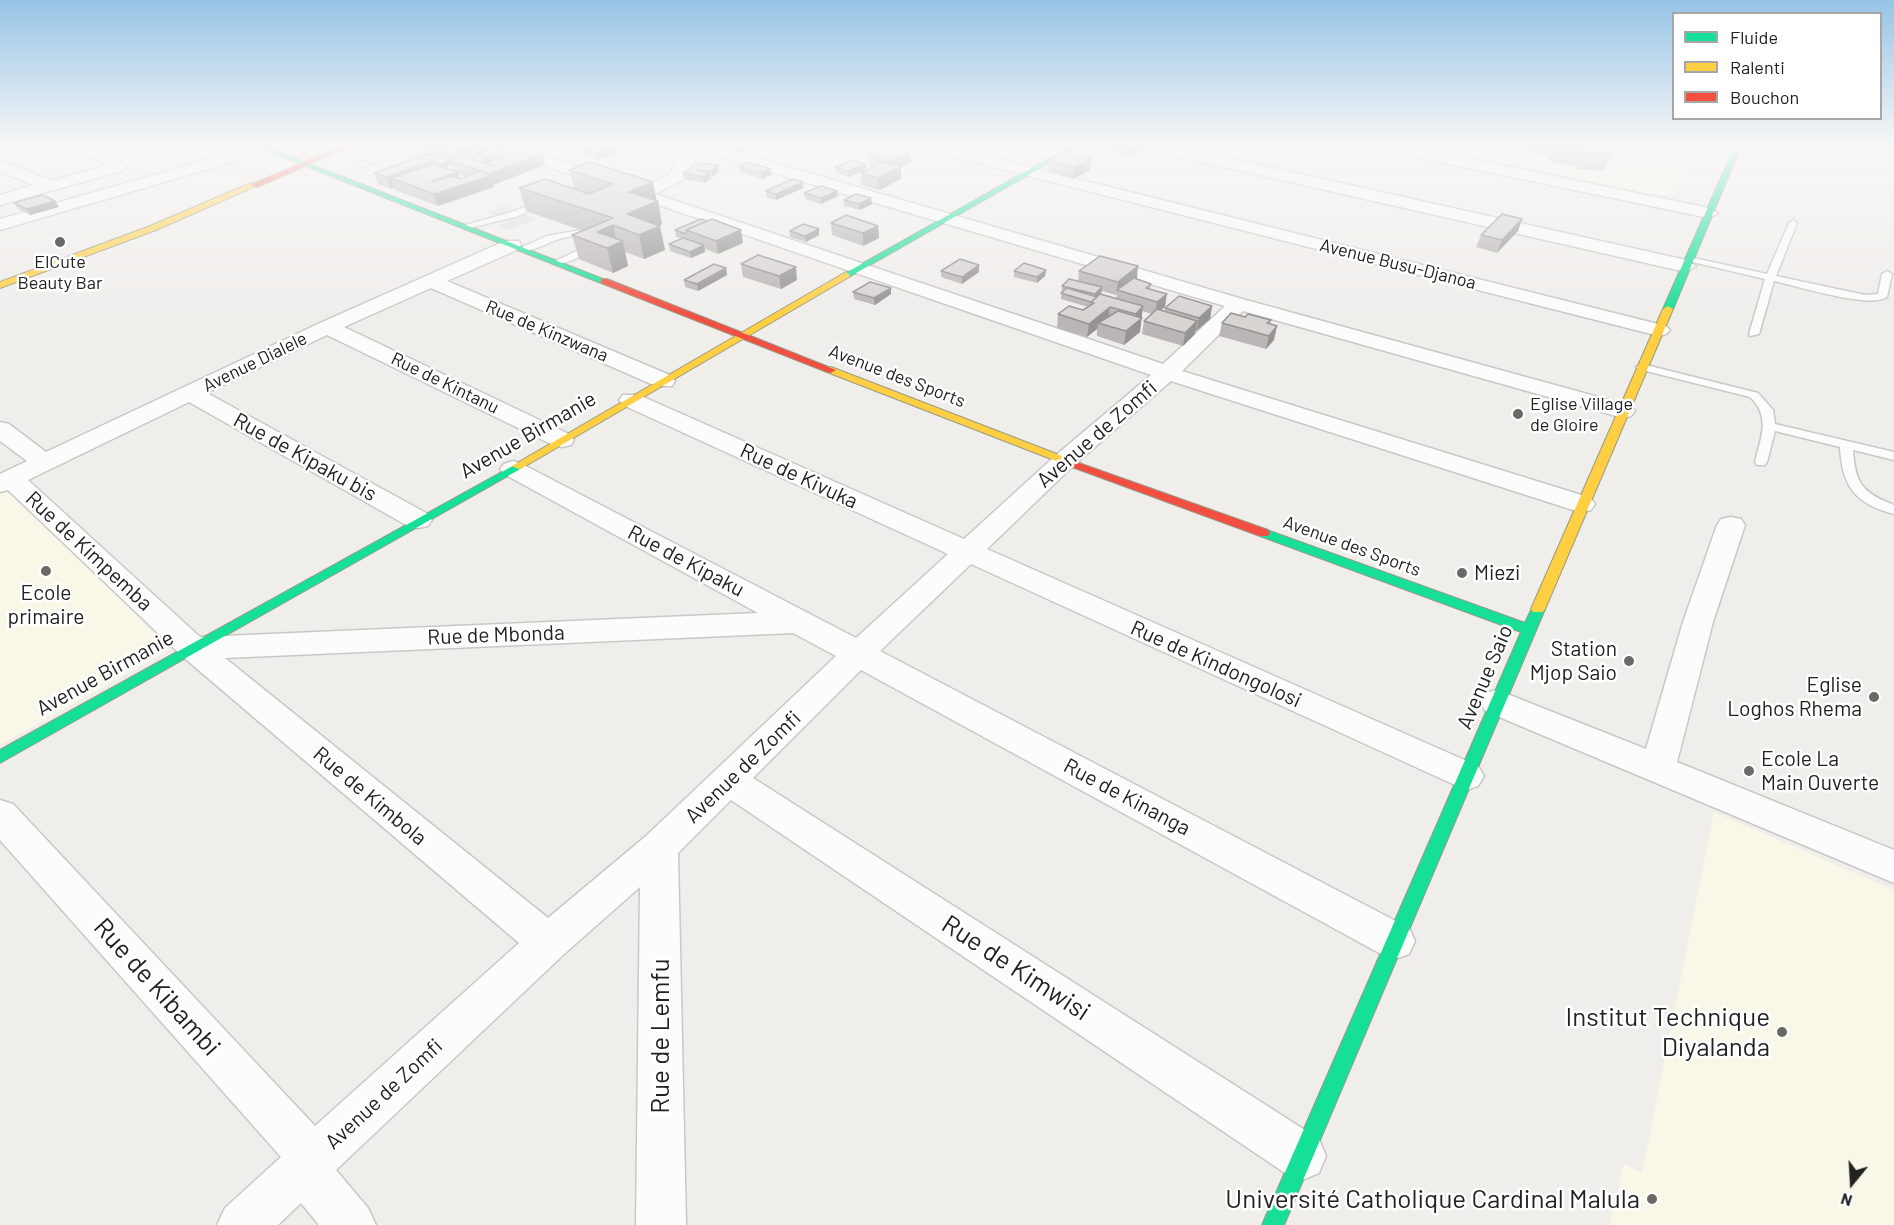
<!DOCTYPE html>
<html>
<head>
<meta charset="utf-8">
<style>
  body { margin:0 }
  #map { position:relative; width:1894px; height:1225px; overflow:hidden; background:#f0eeeb; font-family:Barlow,sans-serif }
  canvas { display:block }
  .legend { position:absolute; left:1672px; top:12px; width:210px; height:108px; box-sizing:border-box; background:#fff; border:2px solid #a7a7a7; margin:0; padding:8px 10px; list-style:none; font-size:18px; color:#222 }
  .legend li { display:flex; align-items:center; gap:12px; height:30px }
  .legend b { width:30px; border:2px solid #a7a7a7 }
  .north { position:absolute; left:1822px; top:1153px; width:60px; height:60px; -webkit-text-stroke:4px #fff; paint-order:stroke; rotate:198deg; font-size:16px; font-weight:700; line-height:24px; text-align:center; color:#222 }
  .north::after { content:''; display:block; margin:auto; width:21px; height:27px; background:#222; clip-path:polygon(50% 0,100% 100%,50% 72%,0 100%) }
</style>
</head>
<body>
<div id="map">
<canvas width="1894" height="1225"></canvas>
<ul class="legend">
<li><b style="height:8px;background:#16e098"></b>Fluide</li>
<li><b style="height:8px;background:#ffcf43"></b>Ralenti</li>
<li><b style="height:8px;background:#f24e42"></b>Bouchon</li>
</ul>
<div class="north">N</div>
</div>
<script>
const g = document.querySelector('canvas').getContext('2d');
g.lineJoin = 'round';
function fillPath(path, color) {
  g.fillStyle = color;
  g.fill(path, 'evenodd');
}
function strokePath(path, color, width, dash) {
  g.strokeStyle = color;
  g.lineWidth = width;
  g.lineCap = dash ? 'butt' : 'round';
  g.setLineDash(dash || []);
  g.stroke(path);
}
function drawText(font, color, halo, rows, align = 'center') {
  g.font = font + ' Barlow,sans-serif';
  g.lineWidth = 5;
  g.setLineDash([]);
  g.textBaseline = 'middle';
  g.strokeStyle = halo;
  g.fillStyle = color;
  for (const [text, x, y, turn = 0] of rows) {
    g.save();
    g.translate(x, y);
    g.rotate((+turn || 0) * Math.PI / 180);
    g.textAlign = isNaN(turn) ? turn : align;
    if (halo) g.strokeText(text, 0, 0);
    g.fillText(text, 0, 0);
    g.restore();
  }
}
fillPath(new Path2D(`
  M1421,146H1697L1665,195Z
  M11,488L170,650L0,745V492Z
  M1714,812L1894,890V1225H1610L1624,1164L1642,1173Z`), '#f8f7e8');
fillPath(new Path2D(`
  M504,206L537,219L509,230L498,226L509,221L487,212Z`), '#e0dfde');
const lane = new Path2D(`
  M409,146H420L363,166L356,164Z
  M540,201L547,203L518,216L466,229L462,226L512,212Z
  M1793,220L1797,223L1776,276L1865,295L1878,294L1882,274L1887,271L1892,274L1887,297C1870,309 1797,286 1774,281L1759,334L1750,336L1749,334L1765,279L1684,260L1689,257L1767,274L1789,223Z
  M581,230L593,234L602,241C593,250 564,269 553,262L581,249L591,241C567,223 533,259 518,249L547,236Z
  M1642,364L1758,393L1773,410L1775,424L1894,452V460L1853,450C1855,484 1863,493 1894,505V514C1855,504 1842,486 1840,447L1775,431L1767,462L1765,465H1757L1755,462C1761,437 1771,417 1750,397L1638,369L1636,367Z`);
const street = new Path2D(`
  M13,146H33L1,161L52,181L108,165L73,149L70,146C90,146 115,150 127,167L125,170L0,205V195L34,185L0,172V151Z
  M256,146L273,148L270,151L0,230V219Z
  M494,146H516L640,188L669,175L680,157L692,146H716L1246,300L1631,406L1635,411L1631,416L1623,418L1243,311L1182,371L1591,498L1595,504L1591,510L1582,512L1573,510L1171,381L1073,466L987,549L1478,766L1484,776L1478,786L1466,790L971,564L880,651L1409,928L1415,941L1409,954L1395,959L1381,954L861,670L753,778L1319,1139L1326,1156L1319,1173L1302,1180L1285,1173L731,800L678,853L686,1225H636L640,887L562,956L336,1170L368,1208L376,1225H319L301,1203L278,1225H217L225,1208L281,1157L0,840V800L13,804L315,1126L519,943L182,656L8,490L0,492V474L27,461L0,441V422L9,424L46,452L320,323L505,241H519L521,245L519,249L447,281L672,376L675,381L672,386H656L431,288L344,327L571,435L574,440L571,445L562,447L553,445L327,335L207,393L428,514L432,520L428,526L418,528L408,526L189,402L28,480L200,637L758,613L504,474L500,469L504,464L513,461L522,464L856,638L948,554L623,405L619,400L623,395H639L964,539L1055,456L1151,375L497,149ZM706,153L1225,306L1163,364L655,194L681,181L692,163ZM793,633L836,656L646,836L548,918L225,658Z
  M920,146H946L1666,326L1670,330L1666,334L1659,336L923,149Z
  M1146,146H1174L1686,260L1696,266L1686,272L1154,151Z
  M1379,146H1408L1709,208L1718,213L1709,218L1387,151Z
  M1731,517L1741,519L1745,525L1713,622L1677,762L1894,850V883L1485,711L1481,702L1485,693L1497,690L1646,749L1683,622L1717,525L1721,519Z`);
const fast = new Path2D(`
  M255,146H264L608,281L601,283Z
  M1071,146H1079L849,277L842,275Z
  M1735,146H1741L1673,309L1665,311L1663,309Z
  M518,463L524,466L522,468L0,763V750Z
  M1264,529L1525,623L1533,606H1543L1545,609L1284,1225H1262L1521,632L1260,536L1258,533L1260,530Z`);
const slow = new Path2D(`
  M251,183L258,185L156,230L0,288V282L150,226Z
  M846,272L850,275L849,277L522,468L518,469L512,466Z
  M1668,306L1673,309L1545,609L1543,612H1533L1531,609L1663,309Z
  M831,367L1080,463L1082,465L1076,468L1072,467L827,372L826,370Z`);
const jam = new Path2D(`
  M343,146H351L257,187L250,185Z
  M601,279H607L836,370L831,373L827,372L601,283Z
  M1076,462L1268,530L1270,533L1268,536H1260L1072,467V463Z`);
strokePath(lane, '#c9c8c7', 3);
strokePath(street, '#c9c8c7', 3);
strokePath(fast, '#999a82', 2);
strokePath(slow, '#999a82', 2);
strokePath(jam, '#999a82', 2);
fillPath(lane, '#fdfcfc');
fillPath(street, '#fdfcfc');
fillPath(fast, '#16e098');
fillPath(slow, '#ffcf43');
fillPath(jam, '#f24e42');
fillPath(new Path2D(`
  M418,146H500V148L545,165L493,185L494,187L438,206L395,190L394,188L391,189L378,184L374,173L413,159L424,154L420,153ZM451,165L453,171L446,168ZM458,174L466,177L460,179Z
  M610,146H642L628,151Z
  M711,146H759L740,153L727,149V148L723,149Z
  M1091,146H1147V147L1131,157L1091,147Z
  M1499,146H1605L1613,150L1604,171L1577,169L1578,167L1552,162L1547,160L1549,156Z
  M579,147L614,148L615,153L599,159L580,152Z
  M869,155L911,163L901,167V179L879,190L861,185V173L873,168L870,167Z
  M1048,160L1090,170L1073,179L1048,172Z
  M718,165L719,171L713,177H711V179L704,183L684,179L683,173Z
  M739,166L771,169V175L762,179L740,172Z
  M835,167L866,170L848,177L836,173Z
  M569,170L653,182L656,200L658,201L662,224L660,226L665,250L644,259L625,252L628,266L613,273L579,259L572,235L583,231L526,211L519,188H574Z
  M803,188L776,200L766,197V191Z
  M804,193L838,196L821,204L805,199Z
  M844,200L872,204L860,210L844,206Z
  M14,203L59,207L30,215L18,209Z
  M701,219L743,243L718,254L705,249V252L691,258L670,251L669,244L682,238L676,237L675,230Z
  M1522,219L1518,231L1497,253L1476,247L1481,235Z
  M831,223L878,226L879,238L863,246L832,235Z
  M819,229V235L806,242L790,237V231Z
  M741,264L797,280L781,289L743,277Z
  M979,265V272L962,284L941,277V271Z
  M726,268L727,275L698,291L685,287L684,280Z
  M1046,270L1045,276L1037,283L1014,277V271Z
  M1079,271L1136,279L1151,284L1150,289L1165,307L1161,310L1165,311V308L1212,306L1210,319L1196,331H1195V334L1183,346L1142,334L1144,321L1152,314L1142,311L1140,332L1124,345L1097,336V329L1087,337L1057,328L1058,314L1083,310L1088,307L1061,299L1062,286L1078,281ZM1102,291L1116,295H1117L1116,299L1101,294Z
  M891,288V294L875,305L854,299L853,292Z
  M1245,317L1271,320L1270,324L1274,340L1266,349L1219,336L1222,323Z`), '#b9b6b5');
fillPath(new Path2D(`
  M475,146H500L501,149L479,153L480,155L478,156Z
  M627,146H642L628,151Z
  M723,146H727V148L723,149Z
  M739,146H759L740,153Z
  M1133,146H1147V147L1131,157Z
  M468,147L471,157H470V159L456,164L452,152Z
  M614,148L615,153L599,159L597,153Z
  M911,151V163L901,167V179L879,190L878,178L890,172L889,161Z
  M543,154L545,165L493,185L494,187L438,206L434,194L489,176L488,174Z
  M493,156L495,161L491,163L489,157Z
  M452,158L453,162L450,161L451,165L442,170L441,165Z
  M490,159L491,164L488,162L489,166L476,164Z
  M1091,159L1090,170L1073,179L1074,167Z
  M433,161L436,173L391,178L394,188L391,189L387,177Z
  M866,164V170L848,177L847,171Z
  M718,165L719,171L713,177L712,171Z
  M771,169V175L762,179V173Z
  M458,172L461,184L431,182Z
  M710,173L711,179L704,183L703,177Z
  M653,182L657,202L658,201L662,224L639,234L627,214L629,192Z
  M803,182V188L776,200V194Z
  M837,191L838,196L821,204V198Z
  M871,198L872,204L860,210L859,204Z
  M55,201L59,207L30,215L27,209Z
  M1522,219L1518,231L1497,253L1502,240Z
  M613,225L617,243L623,241L628,266L613,273L607,248L597,232Z
  M660,226L665,250L644,259L639,235Z
  M878,226L879,238L863,246V233Z
  M819,229V235L806,242L805,236Z
  M741,230L743,243L718,254L716,241Z
  M704,245L705,252L691,258L690,252Z
  M979,265V272L962,284V277Z
  M1138,266L1137,279L1117,290L1116,295L1118,282Z
  M796,267L797,280L781,289L779,276Z
  M726,268L727,275L698,291L697,284Z
  M1046,270L1045,276L1037,283V277Z
  M1102,287L1101,294L1094,301L1095,294Z
  M891,288V294L875,305L874,298Z
  M1167,294L1165,307L1155,315L1157,302Z
  M1143,306L1140,332L1124,345L1126,331L1135,324L1136,314Z
  M1212,306L1210,319L1196,331L1199,318Z
  M1110,307L1108,321L1098,323L1097,329L1087,337L1089,324Z
  M1197,321L1195,334L1183,346L1185,333Z
  M1277,326L1274,340L1266,349L1269,336Z`), '#969493');
const building = new Path2D(`
  M430,146H464L468,147L452,152Z
  M517,146H520L543,154L488,174L483,172L490,176L434,194L391,178L434,164L458,172L431,182L453,176L460,179L481,171L450,161L464,157L495,166L488,162L503,158L492,154Z
  M582,146H608L614,148L597,153L579,147Z
  M891,146H905L911,151L889,161L869,155Z
  M1562,146H1605L1613,150L1612,154L1584,152L1585,150Z
  M494,147L507,149L492,154L493,156L489,157L479,153Z
  M1065,152L1091,159L1074,167L1048,160Z
  M424,154L452,158L441,165L433,164V161L419,157L413,159Z
  M477,155L490,159L481,162L472,159L474,158L470,157Z
  M419,157L433,161L387,177L374,173Z
  M854,160L866,164L847,171L835,167Z
  M590,162L653,182L629,192L658,201L627,214L660,226L639,235L613,225L597,232L623,241L607,248L572,235L613,218L519,188L545,179L589,194L613,184L569,170Z
  M748,162L771,169L762,173L739,166Z
  M883,162L901,167L878,178L861,173Z
  M698,163L718,165L712,171L697,170L710,173L703,177L683,173Z
  M793,179L803,182L776,194L766,191Z
  M821,186L837,191L821,198L804,193Z
  M856,194L871,198L859,204L844,200Z
  M42,195L55,201L27,209L14,203Z
  M1502,214L1522,219L1502,240L1481,235Z
  M846,215L878,226L863,233L831,223Z
  M701,219L707,221L686,230V234L675,230Z
  M712,219L741,230L716,241L686,230Z
  M803,224L819,229L805,236L790,231Z
  M683,238L704,245L690,252L669,244Z
  M758,255L796,267L779,276L741,264Z
  M1100,256L1138,266L1118,282L1079,271Z
  M960,259L979,265L962,277L941,271Z
  M1024,263L1046,270L1037,277L1014,271Z
  M714,264L726,268L697,284L684,280Z
  M1134,278L1151,284L1146,288L1167,294L1157,302L1117,290Z
  M1069,279L1102,287L1095,294L1062,286Z
  M870,282L891,288L874,298L853,292Z
  M1067,288L1097,297L1091,302L1061,293Z
  M1100,294L1143,306L1136,314L1110,307L1089,324L1058,314L1069,306L1083,310L1094,303L1091,302Z
  M1179,296L1212,306L1199,318L1165,308Z
  M1157,309L1197,321L1185,333L1144,321Z
  M1118,311L1142,318L1126,331L1098,323Z
  M1231,313L1245,317L1248,314L1271,320L1267,323L1277,326L1269,336L1222,323Z`);
fillPath(building, '#d7d4d2');
strokePath(building, '#969493', 1.5);
const sky = g.createLinearGradient(0, 0, 0, 317);
sky.addColorStop(0, '#97c4e6');
sky.addColorStop(0.46, '#f8f7f6');
sky.addColorStop(1, '#f8f7f600');
g.fillStyle = sky;
g.fillRect(0, 0, 1894, 317);
for (const [x, y, r, color] of [
  [60,242,6,"#6a6968"],
  [1518,414,6,"#6a6968"],
  [46,571,6,"#6a6968"],
  [1462,573,6,"#6a6968"],
  [1629,661,6,"#6a6968"],
  [1874,697,6,"#6a6968"],
  [1749,771,6,"#6a6968"],
  [1782,1032,6,"#6a6968"],
  [1652,1199,6,"#6a6968"]
]) {
  const dot = new Path2D();
  dot.arc(x, y, r, 0, 2 * Math.PI);
  g.fillStyle = color;
  g.fill(dot);
  strokePath(dot, '#fff', 2);
}
drawText('18px', '#222', '#fff', [
  ["ElCute",60,262],
  ["Beauty Bar",60,283],
  ["Eglise Village",1530,404,"left"],
  ["de Gloire",1530,425,"left"]
]);
drawText('18px', '#222', '#fff', [
  ["Avenue Busu-Djanoa",1398,264,14],
  ["Rue de Kinzwana",547,331,23],
  ["Avenue Dialele",255,362,-26],
  ["Avenue des Sports",897,376,21],
  ["Rue de Kintanu",445,383,26],
  ["Avenue des Sports",1352,546,20]
]);
drawText('21px', '#222', '#fff', [
  ["Avenue de Zomfi",1097,434,-41],
  ["Avenue Birmanie",528,435,-30],
  ["Rue de Kipaku bis",305,457,29],
  ["Rue de Kivuka",799,476,25],
  ["Rue de Kimpemba",89,551,43],
  ["Rue de Kipaku",686,561,28],
  ["Rue de Mbonda",496,635,-2],
  ["Rue de Kindongolosi",1216,664,24],
  ["Avenue Birmanie",105,673,-29],
  ["Avenue Saio",1485,677,-67],
  ["Avenue de Zomfi",743,767,-44],
  ["Rue de Kimbola",370,796,40],
  ["Rue de Kinanga",1127,797,28],
  ["Avenue de Zomfi",384,1094,-43]
]);
drawText('21px', '#222', '#fff', [
  ["Miezi",1474,573],
  ["Ecole",46,593,"center"],
  ["primaire",46,617,"center"],
  ["Station",1617,649,"right"],
  ["Mjop Saio",1617,673,"right"],
  ["Eglise",1862,685,"right"],
  ["Loghos Rhema",1862,709,"right"],
  ["Ecole La",1761,759],
  ["Main Ouverte",1761,783]
], 'left');
drawText('26px', '#222', '#fff', [
  ["Rue de Kimwisi",1016,968,33],
  ["Rue de Kibambi",157,987,48],
  ["Rue de Lemfu",660,1036,-90]
]);
drawText('26px', '#222', '#fff', [
  ["Institut Technique",1770,1017],
  ["Diyalanda",1770,1047],
  ["Université Catholique Cardinal Malula",1640,1199]
], 'right');
</script>
</body>
</html>
